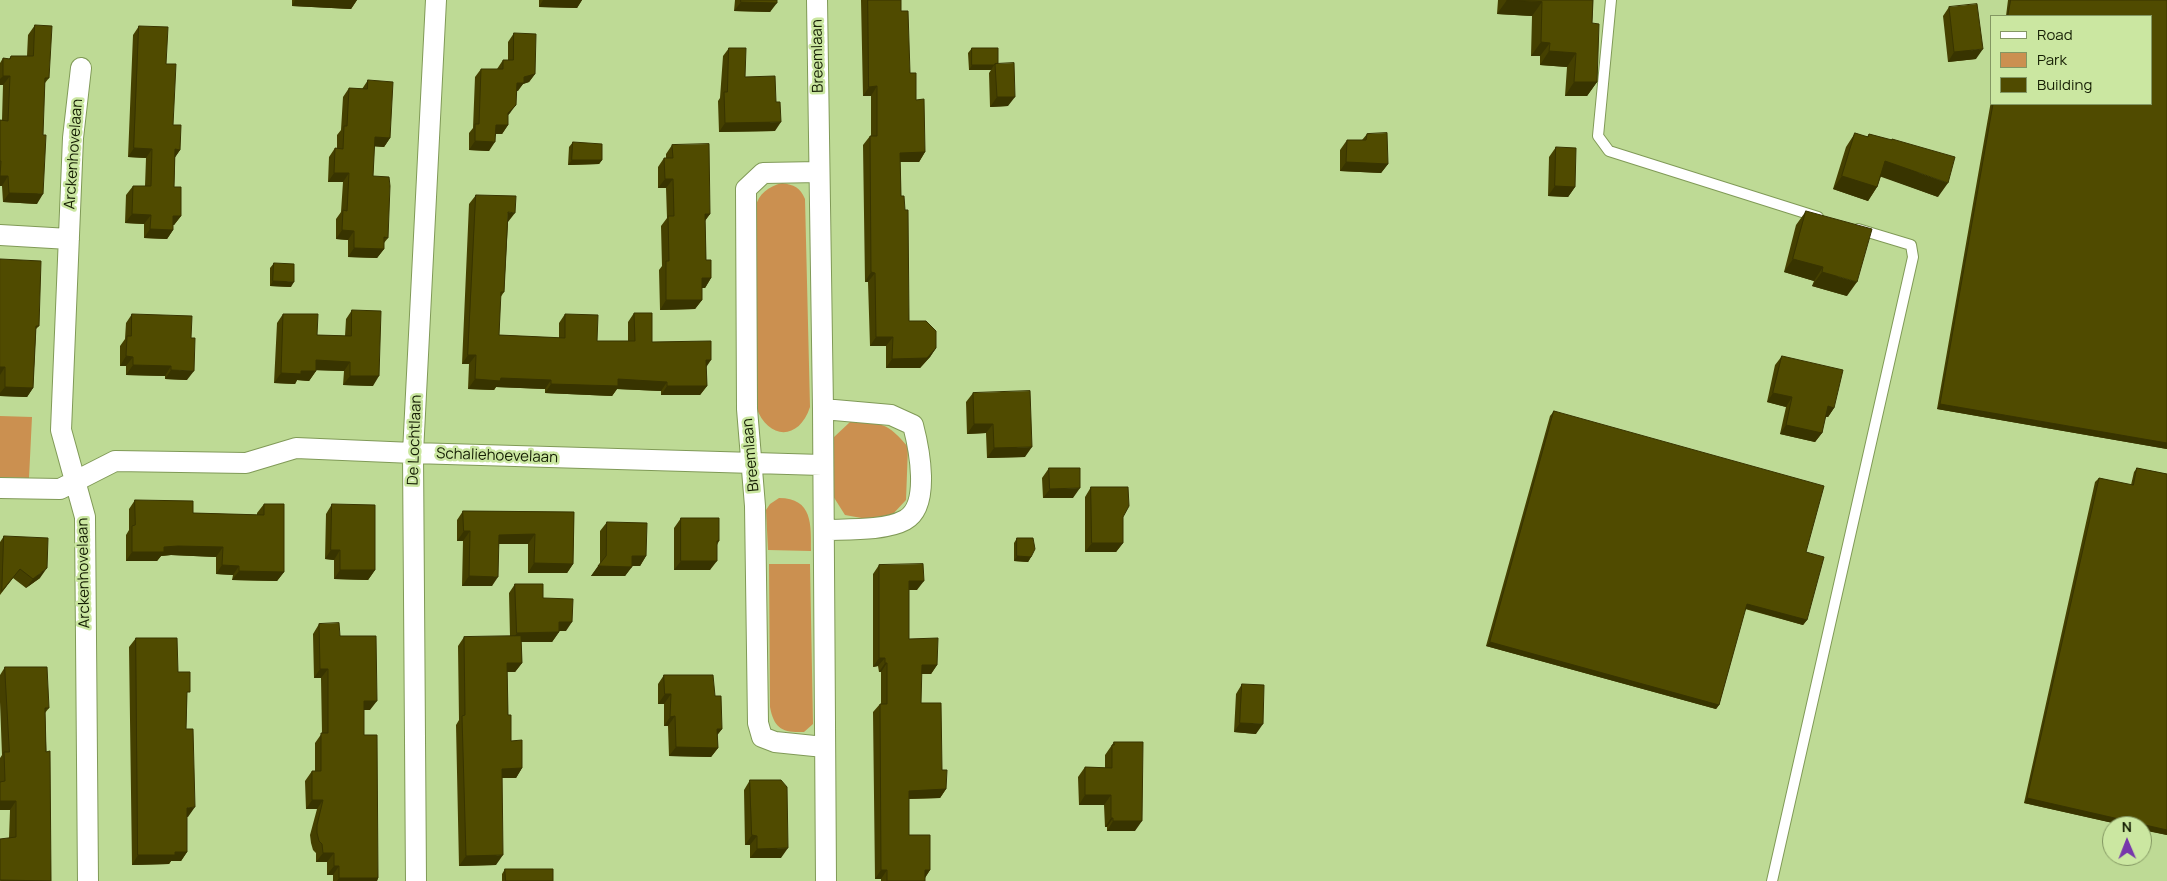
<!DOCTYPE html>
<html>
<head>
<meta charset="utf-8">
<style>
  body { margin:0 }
  #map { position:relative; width:2167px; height:881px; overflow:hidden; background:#beda95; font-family:Manrope,sans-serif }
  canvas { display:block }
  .legend { position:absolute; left:1990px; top:15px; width:162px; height:90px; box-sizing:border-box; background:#cbe7a1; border:1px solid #839762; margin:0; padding:6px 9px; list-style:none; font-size:15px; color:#161f04 }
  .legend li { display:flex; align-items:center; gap:10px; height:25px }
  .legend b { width:25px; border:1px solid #839762 }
  .north { position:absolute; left:2102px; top:816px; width:50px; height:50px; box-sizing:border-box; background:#cbe7a1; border:1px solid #839762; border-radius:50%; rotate:359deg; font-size:14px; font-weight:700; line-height:20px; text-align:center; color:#161f04 }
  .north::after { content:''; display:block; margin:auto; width:18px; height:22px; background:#7737ab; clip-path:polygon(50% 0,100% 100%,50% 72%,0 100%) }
</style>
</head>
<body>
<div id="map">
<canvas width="2167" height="881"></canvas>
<ul class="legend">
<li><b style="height:6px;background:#fff"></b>Road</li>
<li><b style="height:14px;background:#cb9050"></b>Park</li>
<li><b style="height:14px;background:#504b00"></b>Building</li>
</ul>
<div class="north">N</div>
</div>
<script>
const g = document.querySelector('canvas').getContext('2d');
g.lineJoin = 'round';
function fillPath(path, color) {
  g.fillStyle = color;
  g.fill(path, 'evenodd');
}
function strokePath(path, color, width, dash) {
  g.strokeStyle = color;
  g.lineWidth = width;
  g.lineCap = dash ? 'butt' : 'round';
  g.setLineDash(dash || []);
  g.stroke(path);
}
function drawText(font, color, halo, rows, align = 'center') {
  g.font = font + ' Manrope,sans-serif';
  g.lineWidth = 5;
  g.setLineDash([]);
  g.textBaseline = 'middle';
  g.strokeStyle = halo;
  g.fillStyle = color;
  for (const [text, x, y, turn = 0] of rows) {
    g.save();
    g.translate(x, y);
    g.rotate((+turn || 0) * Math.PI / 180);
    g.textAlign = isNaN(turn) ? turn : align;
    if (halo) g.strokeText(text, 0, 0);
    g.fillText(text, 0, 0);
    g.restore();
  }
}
fillPath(new Path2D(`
  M782,183C794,185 800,187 805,199L810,407C799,441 768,440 756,407L755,208C759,193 768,187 782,183Z
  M0,416L32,417L29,478L0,477Z
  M850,422C881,422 888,423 908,447L906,500L892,515L867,519L845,515L833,496V438Z
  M779,498C813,498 811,525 811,551L768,550L766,510L770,504Z
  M769,564H810L813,724L804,732C782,733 774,728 770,707Z`), '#cb9050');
const service = new Path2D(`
  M1611,0L1598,136L1609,151L1818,217
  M1772,881L1913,257L1911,245L1858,229`);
const minor = new Path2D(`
  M817,0L823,409L826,881
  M81,68L73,138L61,430L85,517L88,881
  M819,172L763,173L746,189L747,409L755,506L758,723L762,737L775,742L824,747
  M0,235L69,239
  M823,409L891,415L913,425C919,448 931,506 905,520C885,531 847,529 824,530
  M0,488L60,489L115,461L246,463L296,448L413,453L822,465
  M416,881L413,453L436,0`);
strokePath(service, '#809a57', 12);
strokePath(minor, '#809a57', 22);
strokePath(service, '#fff', 10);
strokePath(minor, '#fff', 20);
fillPath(new Path2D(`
  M292,0H357L351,9L292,6Z
  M539,0H582L577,8L539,7Z
  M735,0H777L770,12L734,11Z
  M861,0H901V11L910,73L916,100L925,152L919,162H900L901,196L909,321L936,348L930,357L920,368H886V346H870L868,282H865L863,145L870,136H871V96H863Z
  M1498,0H1593L1592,23L1597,82L1587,96H1565L1567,67L1540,65V56H1531L1532,16L1497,14Z
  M2008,0H2167V449L1937,409L1991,101V104H2151V16H2006Z
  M1949,7L1976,59L1948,62L1943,16Z
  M35,25L49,78L45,83L37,204L3,202L2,186H0V121L2,120L3,85H0V63L3,58L9,59L11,56H27L28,35Z
  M139,26L166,64L173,125L180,150L175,157L174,187L181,216L174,225H173V230L167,239L144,238V224L125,223L126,195L133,186H145L146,158L128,157L133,35Z
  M514,33L535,74L529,82L523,84L517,91L510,113L508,115V125L502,134H496L489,151L469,150V133L473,128L475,77L481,69H497L503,60H508V42Z
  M729,48L745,77L775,131L719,132L718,101L720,98L723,56Z
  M972,48L998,63L1008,106L990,107L989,73L991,70H969L968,53Z
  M368,80L390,138L384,147L374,146L373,176L388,238L384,243V249L377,258L348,257V240L336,239V219L341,212L343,182H328L329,157L335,148H337V135L341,130L343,97L349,88L362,89Z
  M1855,133L1867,137L1869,134L1891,140L1892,139L1938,197L1881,176L1877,187L1868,201L1833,189L1846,147Z
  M1367,134L1388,164L1381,173L1340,171V150L1347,140H1362Z
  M573,142L602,160L599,164L568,165L569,147Z
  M672,145L710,214L705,221L706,260L711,278L705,288H702V300L695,309L660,310L659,270L662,266L661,226L667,218L666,188H658V167L664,158H666V154Z
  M1556,147L1575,187L1568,197L1548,196L1549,157Z
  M476,195L508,222L504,292L500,298L499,335L559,338V323L565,314L597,341H628V322L634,313L652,342L706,366L707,386L700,395H661V391L617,389L612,396L545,393V389L496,387L494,390L468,389L469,364H462L469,204Z
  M1806,211L1847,296L1812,286L1814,281L1784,272L1796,225Z
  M0,259L39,326L36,329L33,388L27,397L0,396Z
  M274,263L291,287L270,286V268Z
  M352,310L373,386L343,385L344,371L316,370V371L309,381L297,380L295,384L274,383L277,323L283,314L317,335L345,336L346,319Z
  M132,314L187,380L165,379V376L126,375V366H120V346L125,339L126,323Z
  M1782,356L1834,408L1828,417H1825L1822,433L1815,442L1780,434L1786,407L1767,402L1775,365Z
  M973,393L1025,457L987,458L986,433L967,434L966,402Z
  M1554,411L1806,552L1807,620L1803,625L1745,609L1719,705L1716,709L1486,646L1550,416Z
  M1049,468L1073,498H1043L1042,478Z
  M2137,468L2167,474V835L2024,803L2095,482L2099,478L2131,485L2134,472Z
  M1091,487L1123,517V543L1116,552H1085V497Z
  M135,500L193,513L257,515V513L264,504L284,572L277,581L232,580L233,575L216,574V557L171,555L161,556L157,561H126V535L129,530V509Z
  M332,504L375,570L368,580L334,579V560L325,559L326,514Z
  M463,511L574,512L573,564L567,573H528V544H499L492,586H462L463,541H457V520Z
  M681,518L719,541L717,545L710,570H674V528Z
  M607,522L646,556L640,566H632L625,576H591L600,564V531Z
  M4,536L40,578L26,588L13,578L0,595V542Z
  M1017,538L1031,557L1028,562L1014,561V543Z
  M879,565L917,590H909V639L937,665L931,674H921V703L942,770L946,789L940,798L909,799V835L930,870L925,878V881H881V879H875L873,712L880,704H881V672H879L878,666L873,667V574Z
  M515,584L543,598L566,631H559V632L552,642H521L522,663L515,672H507L508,715L511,741L522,768L516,778H502L496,865L459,866L456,725L459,720L458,646L464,637L510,636L509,593Z
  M319,624L340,636L370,710H364V735L378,878L377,881H333V875H327V862H316V853L313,850L311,843L310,835L317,809H306L305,781L312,771H315V743L322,733L321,678H314L313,634Z
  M136,638L178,672L187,696L186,729L188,817H187V852L181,861H171L169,864L132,865L129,647Z
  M5,667L49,708L45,713L51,881H0L9,838L10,810H0V758L2,755L0,702V675Z
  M664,675L715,696L722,729L717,735L718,748L711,757L669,756L668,726H664V704H658V684Z
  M1242,684L1256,734L1234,732L1236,694Z
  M1114,742L1135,831H1107V827H1105L1104,805H1079L1078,777L1085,767L1105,768V755Z
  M750,780L781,858H750V845H745L744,790Z
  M505,869L553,881H502V874Z`), '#454000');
fillPath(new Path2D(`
  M295,0H357L351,9L292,6Z
  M543,0H582L577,8L539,7Z
  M1507,0L1542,2L1532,16L1497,14Z
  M741,2L777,3L770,12L734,11Z
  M1541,42L1550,43L1540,56H1531Z
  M1983,49L1976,59L1948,62L1954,52Z
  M1549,51L1576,53L1567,67L1540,65Z
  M972,65H994L991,70H969Z
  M535,74L529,82L523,84L518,91H511L517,83L524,77Z
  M3,76H10L3,85H0V79Z
  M1574,82H1597L1587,96H1565Z
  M877,86L871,96H863L869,87Z
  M997,97H1015L1008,106L990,107Z
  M516,105L510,113L502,121L508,113Z
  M781,122L775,131L719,132L725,123Z
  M496,125H508L502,134H490Z
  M375,137L390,138L384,147L368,146Z
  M475,141L495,142L489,151L469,150Z
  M134,148L152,149L146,158L128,157Z
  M175,149L180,150L174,159Z
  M925,152L919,162H894L900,153Z
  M572,160H602L599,164L568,165Z
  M1885,161L1948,183L1938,197L1876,175Z
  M1346,162L1388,164L1381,173L1340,171Z
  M334,173H349L343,182H328Z
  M0,176H8L2,186H0Z
  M1842,176L1877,187L1868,201L1833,189Z
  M665,179H673L666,188H658Z
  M1555,186L1575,187L1568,197L1548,196Z
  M9,193L43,194L37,204L3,202Z
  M508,212L515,213L508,222Z
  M132,214L151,215L144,224L125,223Z
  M705,214H710L703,223Z
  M173,216H181L174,225H167Z
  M150,229L173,230L167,239L144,238Z
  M342,230L354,231L348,240L336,239Z
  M354,248L384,249L377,258L348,257Z
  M1793,259L1823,267L1814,281L1784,272Z
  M871,272L875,273L868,282H865Z
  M1822,272L1857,282L1847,296L1812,286Z
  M702,278H711L705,288H695Z
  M273,281L294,282L291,287L270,286Z
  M666,300H702L695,309L660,310Z
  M876,337H893L886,346H870Z
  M936,348L930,357L920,368H886L892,359Z
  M468,355H476L469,364H462Z
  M126,356L133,357L126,366H120Z
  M316,360L350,362L344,371L310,370Z
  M706,360H711L705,369Z
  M133,365L171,366L165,376L126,375Z
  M0,367H5L0,375Z
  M171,370L194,371L187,380L165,379Z
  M301,371H316L309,381L297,380L295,384L274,383L281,373Z
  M350,376H379L373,386L343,385Z
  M501,378L551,380L545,389L496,387L494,390L468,389L475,379Z
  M618,379L667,382L661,391L617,389L612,396L545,393L551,384Z
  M667,386H707L700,395H661Z
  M5,387L33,388L27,397L0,396V393Z
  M1773,393L1792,397L1786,407L1767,402Z
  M1940,404L2167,443V449L1937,409Z
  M1828,406L1834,408L1828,417L1821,416Z
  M974,424H993L986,433L967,434Z
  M1786,425L1822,433L1815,442L1780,434Z
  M1032,447L1025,457L987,458L994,448Z
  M1080,488L1073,498H1043L1050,489Z
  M464,531H470L463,541H457Z
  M535,534L528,544H493L499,535Z
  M1092,543H1123L1116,552H1085Z
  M178,546L223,547L216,557L171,555L161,556L157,561H126L132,552L164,547Z
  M331,550H340L334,560L325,559Z
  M632,556H646L640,566H626Z
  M1017,556L1031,557L1028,562L1014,561Z
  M681,561H717L710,570H674Z
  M534,563L573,564L567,573H528Z
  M222,565L239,566L233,575L216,574Z
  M598,566L632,567L625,576H591Z
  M47,568L40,578L26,588L33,579Z
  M340,570H375L368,580L334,579Z
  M239,571L284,572L277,581L232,580Z
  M469,576L498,577L492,586H462Z
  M909,581H924L917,590H902Z
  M1747,604L1807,620L1803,625L1744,608Z
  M559,622H572L566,631H552Z
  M559,632L552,642H510L517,633Z
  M1490,642L1719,705L1716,709L1486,646Z
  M879,658H885L878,666L873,667Z
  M507,663H522L515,672H501Z
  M885,663H887L881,672H879Z
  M922,665H937L931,674H915Z
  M320,669H328L321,678H314Z
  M665,694H671L664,704H658Z
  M364,701H377L370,710H357Z
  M675,716L668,726H664L670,717Z
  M1240,723L1263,724L1256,734L1234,732Z
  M717,729H722L715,738Z
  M676,747L718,748L711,757L669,756Z
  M522,768L516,778H496L502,769Z
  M946,789L940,798L902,799L909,791Z
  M1085,795H1111L1104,805H1079Z
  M2027,798L2167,830V835L2142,830V826H2126L2024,803Z
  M312,800H323L317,809H306Z
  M0,801H16L10,810H0Z
  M195,807L188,817H180L187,808Z
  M1111,818H1113L1107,827H1105Z
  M1113,821H1142L1135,831H1107Z
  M752,835L757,836L750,845H745Z
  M788,848L781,858H750L757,849Z
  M175,852H187L181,861H171L169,864L132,865L138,855Z
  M323,853H334L327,862H316Z
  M503,855L496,865L459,866L466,856Z
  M334,866H339L333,875H327Z
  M881,870H887L881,879H875Z
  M925,870H930L924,879Z
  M339,878H378L377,881H337Z`), '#383400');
const building = new Path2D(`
  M741,0H777V3L741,2Z
  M868,0H901V11H908L910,73H916V100L924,99L925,152L900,153L901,196H904L905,210H908L909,321H926L936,331V348L927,358L892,359L893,337H876L875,273L871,272L870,136H877V86L869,87Z
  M1507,0H1593L1592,23L1599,24L1597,82H1574L1576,53L1549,51L1550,43L1541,42L1542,2Z
  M2011,0H2167V443L1940,404L1993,104H2151V16H2008Z
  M1977,4L1983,49L1954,52L1949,7Z
  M35,25L52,26L49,78H45L43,135H46L43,194L9,193L8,176H0L1,161H0V120L8,121L10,76H3V58L10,59L11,56H33Z
  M139,26L168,27L166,64H176L173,125H181L180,150L175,149L174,187H181V216H173V230L150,229L151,215L132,214L133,186H151L152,149L134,148Z
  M514,33L536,34L535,74L524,77V83H517L516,105L508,113V125H496L495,142L475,141V124H479L481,69H503V60H513Z
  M729,48H746L745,77L775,76L776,102H780L781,122L725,123L724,92H727Z
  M972,48H998V63L995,64L994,65H972Z
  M1014,63L1015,97H997L995,64Z
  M368,80L393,82L390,138L375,137L373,176L389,177L390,186L388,238L384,237V249L354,248V231L342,230L343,210L347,211L349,173H334L335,148L343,149L344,126H347L349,88L367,89Z
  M1387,133L1388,164L1346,162L1347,140H1366L1367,134Z
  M1855,133L1868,137L1869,134L1892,140V139L1955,157L1948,183L1885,161L1877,187L1842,176Z
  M573,142L602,144V160H572Z
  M709,144L710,214H705L706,260H711V278H702V300H666V261H669L668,216H674L673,179H665L664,158H673L672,145Z
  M1556,147L1576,148L1575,187L1555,186Z
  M476,195L516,196L515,213L508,212L504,292H501L499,335L565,338V314L598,315L597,341H635L634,313H652V342L711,341V360H706L707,386H667V382L618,379V386L551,384V380L501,378L500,381L475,379L476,355H468Z
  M1806,211L1872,229L1857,282L1822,272L1823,267L1793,259Z
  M0,259L41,261L39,326H36L33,388L5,387V367H0Z
  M274,263L294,264V282L273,281Z
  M352,310L381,311L379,376H350V362L316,360V371H301V374L281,373L283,314H318L317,335L351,336Z
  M132,314L192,316L191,338H195L194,371L171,370V366L133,365V357L126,356L127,336H131Z
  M1782,356L1843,370L1834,408L1828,406L1822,433L1786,425L1792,397L1773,393Z
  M1030,391L1032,447L994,448L993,424H974L973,393Z
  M1554,411L1824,486L1806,552L1824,557L1807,620L1747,604L1719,705L1490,642Z
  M1049,468H1080V488L1050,489Z
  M2137,468L2167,474V830L2027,798L2099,478L2133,485Z
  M1091,487H1128L1129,506L1123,517V543H1092Z
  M135,500L193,501V513L264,515V504H284V572L239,571V566L222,565L223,547L178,546L164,547V552H132V526L135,525Z
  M332,504L375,505V570H340V550H331Z
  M463,511L574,512L573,564L534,563L535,534L499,535L498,577L469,576L470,531H464Z
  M681,518H719V541H717V561H681Z
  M607,522L647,523L646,556H632V567L598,566L606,556Z
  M4,536L48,538L47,568L33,579L20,569L2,591Z
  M1017,538H1033L1035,549L1031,557L1017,556Z
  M923,564L924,581H909V639L938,638L937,665H922L921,703H941L942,770H947L946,789L909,791V835H930V870H925V881H887V870H881L880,704H887V663H885V658H879V565Z
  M515,584H543V598L573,599L572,622H559V632L517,633Z
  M339,623L340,636H376L377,701H364V735H377L378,878H339V866H334V853H323L322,844L319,841L317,833V825L323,800H312V771H321V733H328V669H320L319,624Z
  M521,636L522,663H507L508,715H511V741L522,740V768L502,769L503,855L466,856L462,716L465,715L464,637Z
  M136,638H177L178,672H190V692H187L186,729H193L195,807L187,808V852H175V855H138Z
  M5,667H47L49,708H45L46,752L50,751L51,881L0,880V839L16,837V801H0V782L5,781L4,752H9Z
  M664,675H713L715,696H721L722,729H717L718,748L676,747L675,716L670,717L671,694H665Z
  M1242,684L1264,685L1263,724L1240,723Z
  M1114,742H1143L1142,821H1113V818H1111V795H1085V767L1112,768V745H1114Z
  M750,780H781L787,787L788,848L757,849V836L752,835Z
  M505,869H553V881H506Z`);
fillPath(building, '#504b00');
strokePath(building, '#383400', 1);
drawText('15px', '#161f04', '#cbe7a1', [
  ["Breemlaan",818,56,-91],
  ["Arckenhovelaan",74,154,-86],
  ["De Lochtlaan",415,440,-88],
  ["Breemlaan",751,455,-95],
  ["Schaliehoevelaan",497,456,2],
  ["Arckenhovelaan",84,573,-91]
]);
</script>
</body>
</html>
